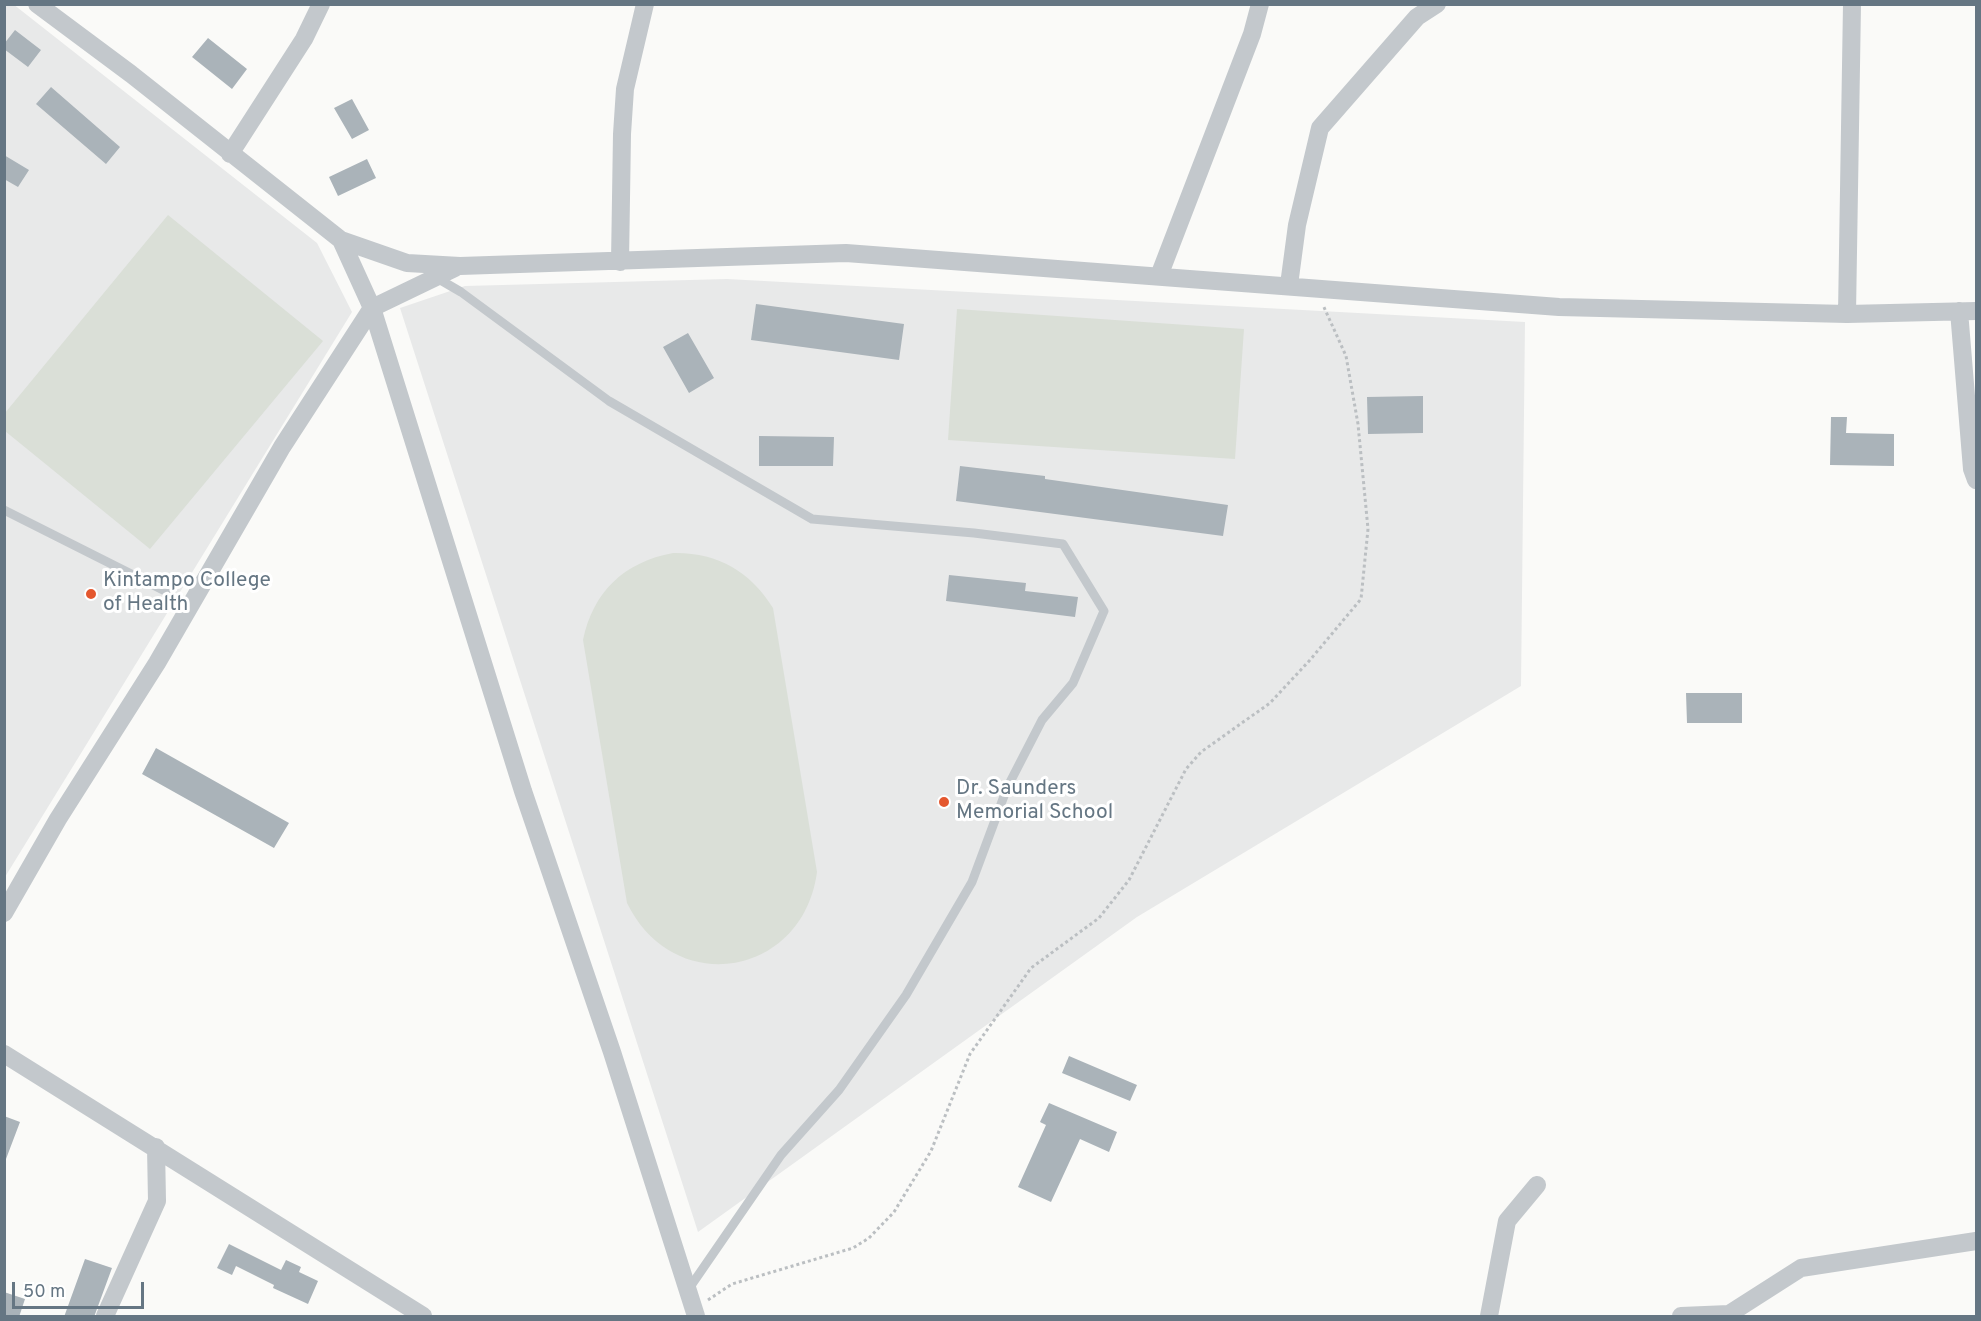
<!DOCTYPE html>
<html>
<head>
<meta charset="utf-8">
<style>
  body { margin:0 }
  #map { position:relative; width:1981px; height:1321px; overflow:hidden; background:#fafaf8; font-family:Overpass,sans-serif }
  canvas { display:block }
  .frame { position:absolute; inset:0; border:6px solid #657683; pointer-events:none }
  .scale { position:absolute; left:12px; top:1282px; width:132px; height:27px; box-sizing:border-box; border:3px solid #657683; border-top:0; padding-left:8px; font-size:18px; line-height:21px; white-space:nowrap; color:#657683; -webkit-text-stroke:4px #fff; paint-order:stroke }
</style>
</head>
<body>
<div id="map">
<canvas width="1981" height="1321"></canvas>
<div class="frame"></div>
<div class="scale">50 m</div>
</div>
<script>
const g = document.querySelector('canvas').getContext('2d');
g.lineJoin = 'round';
function fillPath(path, color) {
  g.fillStyle = color;
  g.fill(path, 'evenodd');
}
function strokePath(path, color, width, dash) {
  g.strokeStyle = color;
  g.lineWidth = width;
  g.lineCap = dash ? 'butt' : 'round';
  g.setLineDash(dash || []);
  g.stroke(path);
}
function drawText(font, color, halo, rows, align = 'center') {
  g.font = font + ' Overpass,sans-serif';
  g.lineWidth = 6;
  g.setLineDash([]);
  g.textBaseline = 'middle';
  g.strokeStyle = halo;
  g.fillStyle = color;
  for (const [text, x, y, turn = 0] of rows) {
    g.save();
    g.translate(x, y);
    g.rotate((+turn || 0) * Math.PI / 180);
    g.textAlign = isNaN(turn) ? turn : align;
    if (halo) g.strokeText(text, 0, 0);
    g.fillText(text, 0, 0);
    g.restore();
  }
}
fillPath(new Path2D(`
  M13,4L317,243L352,312L5,877L4,5Z
  M727,279L1525,322L1521,686L1137,917L698,1232L400,308L465,286Z`), '#e8e9e9');
fillPath(new Path2D(`
  M168,215L323,341L150,549L5,431V413Z
  M957,309L1244,329L1235,459L948,440Z
  M673,553C717,552 750,571 773,608L817,872C803,977 674,999 627,903L583,640C593,592 624,562 673,553Z`), '#dadfd7');
fillPath(new Path2D(`
  M15,30L41,50L28,67L4,49V44Z
  M208,38L247,69L232,89L192,57Z
  M51,87L120,147L106,164L36,104Z
  M352,99L369,130L352,139L334,108Z
  M4,155L29,170L18,187L4,179Z
  M367,159L376,178L338,196L329,177Z
  M756,304L904,324L899,360L751,340Z
  M688,333L714,378L689,393L663,347Z
  M1423,396V433L1368,434L1367,397Z
  M1831,417H1847L1846,433L1894,434V466L1830,465Z
  M759,436L834,437L833,466H759Z
  M960,466L1045,476V479L1228,505L1223,536L956,501Z
  M949,575L1026,583L1025,591L1078,597L1075,617L946,601Z
  M1686,693H1742V723H1687Z
  M156,748L289,823L274,848L142,774Z
  M1069,1056L1137,1085L1130,1101L1062,1073Z
  M1049,1103L1117,1132L1109,1152L1080,1139L1051,1202L1018,1187L1046,1125L1040,1122Z
  M4,1116L20,1122L6,1159L4,1158Z
  M229,1244L281,1270L286,1260L301,1267L299,1272L318,1281L308,1304L273,1288L274,1285L236,1266L232,1275L217,1268Z
  M85,1259L112,1268L94,1317H64Z
  M4,1292L25,1299L19,1317H4Z`), '#aab3b9');
strokePath(new Path2D(`
  M708,1300L732,1284L853,1248L869,1238L894,1212L931,1151L970,1054L1031,968L1099,918L1129,880L1186,769L1201,752L1270,703L1310,660L1361,599L1368,529L1358,424L1346,356L1323,305`), '#bbbfc2', 3, [3, 3]);
strokePath(new Path2D(`
  M437,278L461,292L609,401L812,519L974,533L1063,544L1104,611L1073,683L1042,720L1007,788L972,882L906,995L839,1090L781,1155L688,1290
  M4,510L169,593L186,612`), '#c3c8cc', 9);
strokePath(new Path2D(`
  M37,4L131,74L341,240L407,263L460,266L846,253L1559,307L1847,314L1976,311
  M230,154L304,39L321,4
  M341,240L372,308L523,791L612,1052L696,1316
  M620,262L622,134L625,89L645,4
  M1159,276L1252,34L1260,4
  M1289,285L1297,225L1320,128L1417,17L1437,4
  M1959,311L1972,469L1976,480
  M1847,314L1852,4
  M4,913L58,819L157,663L282,447L372,308L455,268
  M4,1054L423,1316
  M105,1316L157,1201L156,1147
  M1489,1316L1507,1221L1537,1185
  M1681,1316L1729,1314L1801,1268L1976,1241`), '#c3c8cc', 18);
for (const [x, y, r, color] of [
  [91,594,6,"#e4572e"],
  [944,802,6,"#e4572e"]
]) {
  const dot = new Path2D();
  dot.arc(x, y, r, 0, 2 * Math.PI);
  g.fillStyle = color;
  g.fill(dot);
  strokePath(dot, '#fff', 2);
}
drawText('21px', '#657683', '#fff', [
  ["Kintampo College",103,582],
  ["of Health",103,606],
  ["Dr. Saunders",956,790],
  ["Memorial School",956,814]
], 'left');
</script>
</body>
</html>
